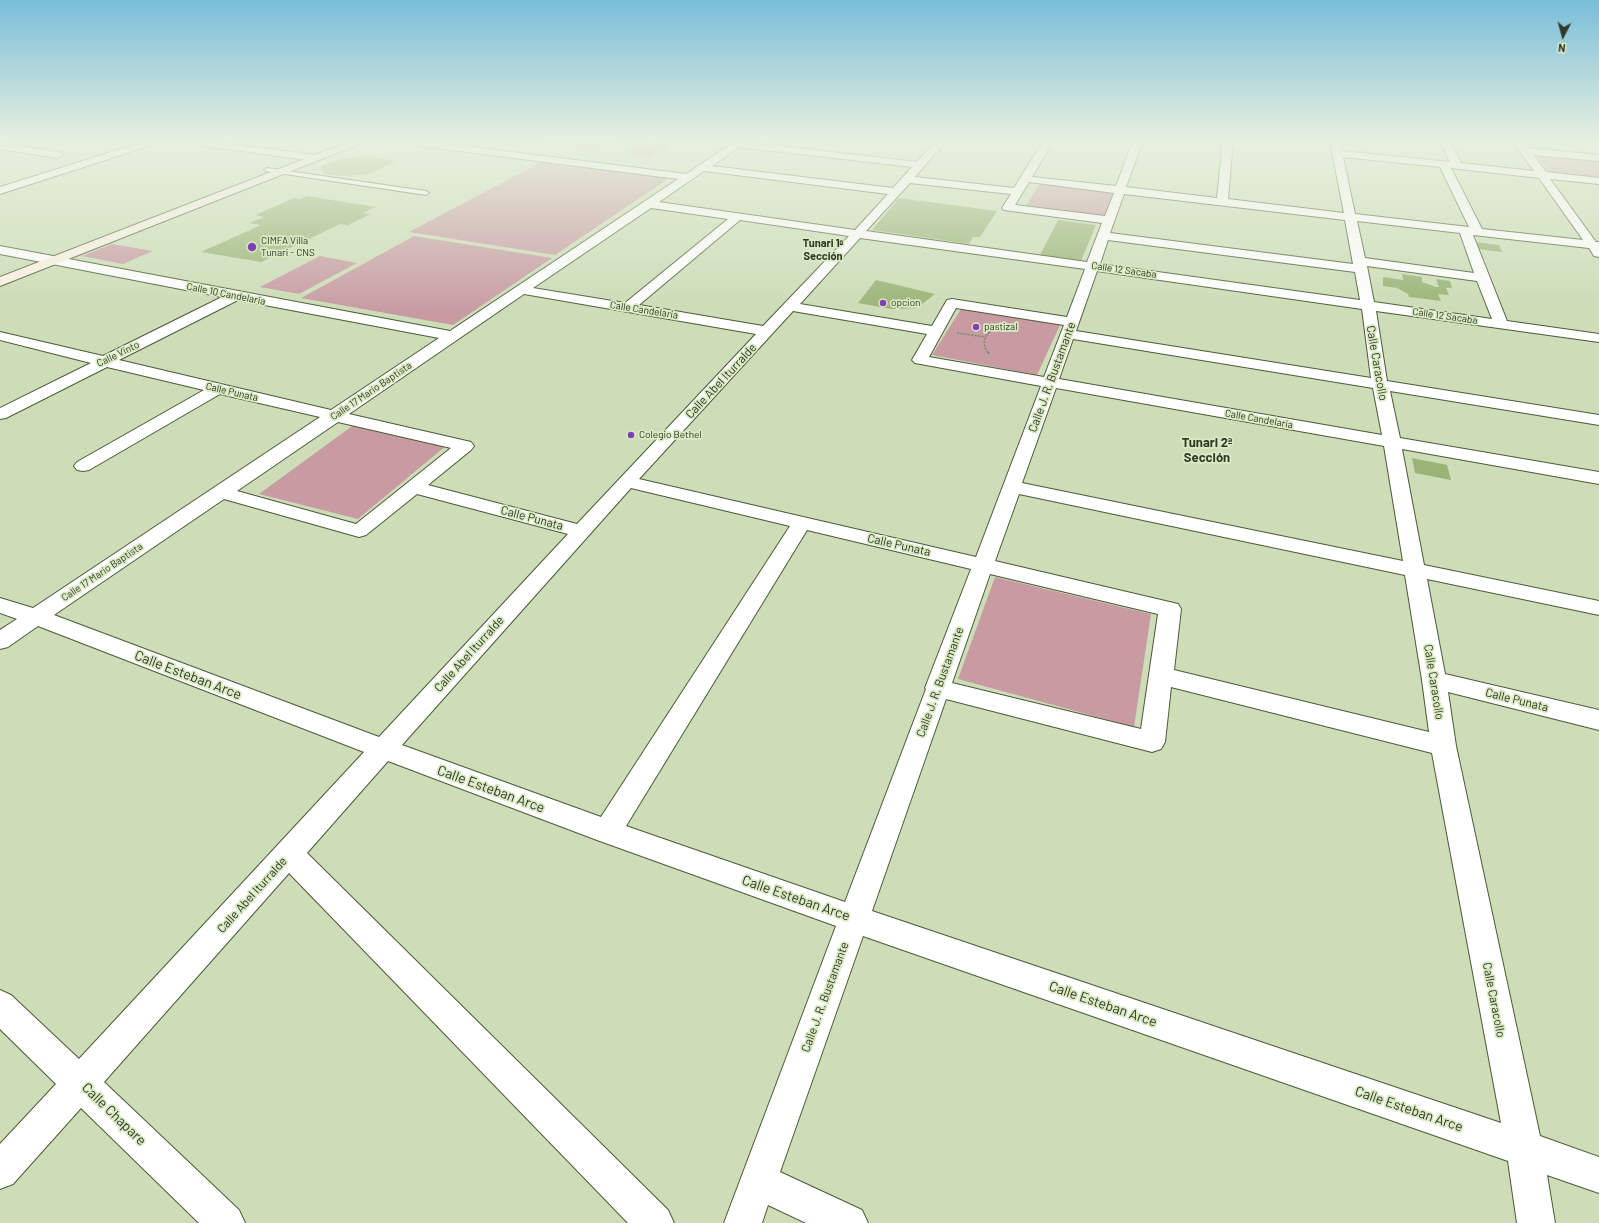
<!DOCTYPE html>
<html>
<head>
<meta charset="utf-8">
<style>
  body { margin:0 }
  #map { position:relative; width:1599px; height:1223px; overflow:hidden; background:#cdddb7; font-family:Barlow,sans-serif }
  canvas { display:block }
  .north { position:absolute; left:1543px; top:16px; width:40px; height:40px; -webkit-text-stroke:3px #daebc3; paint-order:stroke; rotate:186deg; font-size:11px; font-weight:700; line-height:16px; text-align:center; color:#313828 }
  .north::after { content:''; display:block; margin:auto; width:14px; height:18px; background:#313828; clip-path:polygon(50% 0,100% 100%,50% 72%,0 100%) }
</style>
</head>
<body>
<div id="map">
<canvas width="1599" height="1223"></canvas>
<div class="north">N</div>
</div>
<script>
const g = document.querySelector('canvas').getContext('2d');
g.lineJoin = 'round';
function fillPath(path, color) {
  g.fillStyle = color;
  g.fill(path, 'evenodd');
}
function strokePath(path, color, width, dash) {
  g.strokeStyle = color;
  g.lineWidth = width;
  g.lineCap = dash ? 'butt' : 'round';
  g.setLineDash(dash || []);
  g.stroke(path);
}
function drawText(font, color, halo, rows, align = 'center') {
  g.font = font + ' Barlow,sans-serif';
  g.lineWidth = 3.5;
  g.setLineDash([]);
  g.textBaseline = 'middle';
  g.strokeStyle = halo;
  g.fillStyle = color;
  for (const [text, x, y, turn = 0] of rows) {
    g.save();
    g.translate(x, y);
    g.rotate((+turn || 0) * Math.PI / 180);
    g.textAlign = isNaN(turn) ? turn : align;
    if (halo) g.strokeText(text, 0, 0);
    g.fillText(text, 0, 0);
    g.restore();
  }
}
fillPath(new Path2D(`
  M549,141H618L597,152L541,144Z
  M648,141L673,144L650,157L625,154Z
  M1536,154L1599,160V180L1551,175Z
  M543,161L665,177L668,179L555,255L409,232Z
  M1040,183L1115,192L1104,217L1025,207Z
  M414,236L552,258L453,325L301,298Z
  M112,244L153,251L123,264L82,256Z
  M320,256L357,263L299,294L260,287Z
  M961,309L1060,325L1037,375L932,355Z
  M355,424L447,445L358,519L259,494Z
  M995,577L1151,614L1134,727L958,679Z`), '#c89ba3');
fillPath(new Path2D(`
  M369,156L396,161L369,174L342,176L325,174L320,166L339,159Z
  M307,196L376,207L363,213L371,214L348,225L340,224L261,262L201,252L261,225L249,223L264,217L255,215L294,198L300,199Z
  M899,198L997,211L980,237H973L969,244L872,230Z
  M1058,220L1096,225L1081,261L1040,255Z
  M1475,242L1499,245L1502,252L1478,249Z
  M1402,274L1422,277V282L1436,287H1439L1436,279L1450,281L1452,288H1446L1449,295L1438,294L1441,301L1409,297L1408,294L1397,288L1383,286V277L1403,280Z
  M876,280L935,294L917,308L892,309L858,303Z
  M1412,458L1447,465L1451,480L1415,473Z`), '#9ab376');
const service = new Path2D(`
  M267,168L426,191L429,193L426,195L265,171L264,170Z`);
const minor = new Path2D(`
  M146,141H160L158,143L0,194V187Z
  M184,141H208L315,155L320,158L315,161L189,144Z
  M400,141H425L686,174L734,142L747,141L746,142L917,162L936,141H946L915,177L1014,188L1043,141H1053L1032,177L1116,186L1133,141H1143L1126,187L1217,198L1223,141H1233L1228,199L1344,213L1330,141H1340L1342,151L1450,162L1440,141H1450L1461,163L1534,171L1519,151L1513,141H1523L1528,148L1599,155V161L1533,155L1546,172L1599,178V184L1550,179L1596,242H1599V257L1594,256L1589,248L1473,235L1507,321L1599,334V342L1376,311L1387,381L1599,415V425L1390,391L1400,438L1599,472V484L1402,449L1424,565L1599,601V615L1427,579L1445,674L1599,710V730L1448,692L1456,746L1540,1136L1599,1157V1193L1547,1175L1555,1223H1517L1508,1161L863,936L780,1172L862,1210L868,1223H806L768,1205L762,1223H724L836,926L597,840L388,761L307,853L668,1210L674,1223H628L289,873L104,1082L239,1210L245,1223H199L81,1108L13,1184L0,1189V1144L56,1084L0,1029V990L11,995L79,1059L364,752L38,626L8,647L0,649V630L17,619L0,613V598L33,608L320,417L220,394L89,470L83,471L77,470L74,466L77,462L204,390L107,367L6,418L0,419V408L91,363L0,340V332L103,356L222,297L0,254V246L450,331L678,179L405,144ZM739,147L912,167L893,188L712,166ZM1343,157L1440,167L1469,227L1355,214ZM1451,168L1539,178L1583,240L1482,229ZM704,171L888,194L855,230L659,202ZM1029,182L1114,193L1105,216L1015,205ZM910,183L1011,194L1002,208L1004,210L1102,223L1087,262L866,231ZM1124,194L1345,220L1353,264L1110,233ZM651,208L728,219L625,303L533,288ZM740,220L849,236L763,326L639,305ZM1357,221L1460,233L1474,273L1365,258ZM860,238L1085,269L1067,317L952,299L947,300L932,326L800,304ZM1108,240L1355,272L1360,300L1100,264ZM1367,266L1477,281L1492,319L1374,302ZM1097,271L1362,309L1371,378L1076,331ZM524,294L756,334L577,524L428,485L471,450L474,446L471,442L349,414ZM238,300L439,338L331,410L119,360ZM956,308L1064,325L1044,377L929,357ZM793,311L927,334L912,360L915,363L1041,386L976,557L639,479ZM1073,339L1373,388L1382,435L1059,379ZM1056,388L1384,446L1403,561L1022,483ZM338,422L451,448L356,524L237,491ZM631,488L790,526L601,817L402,745ZM417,494L568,534L379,737L54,615L224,499L359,537L366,535ZM1019,494L1405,575L1422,680L1429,732L1174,670L1181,609L1178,604L995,561ZM807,530L971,569L925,688L926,689L845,902L626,826ZM990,574L1158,614L1141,729L952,683ZM1171,687L1432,753L1501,1123L872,911L946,699L1152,752L1161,749L1165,742Z
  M0,143L58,152L63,155L58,158L0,149Z`);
const secondary = new Path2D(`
  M351,141H364L362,143L0,286V277Z`);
strokePath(service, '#4c5a38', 2);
strokePath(minor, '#4c5a38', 2);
strokePath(secondary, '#4c5a38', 2);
strokePath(new Path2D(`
  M957,333L985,337
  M988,353C981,343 984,333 996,329`), '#838e73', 1.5, [2.5, 1]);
strokePath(new Path2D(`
  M988,352L989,354`), '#838e73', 2, [3, 1.5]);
fillPath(service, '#fff');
fillPath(minor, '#fff');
fillPath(secondary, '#fbf0e4');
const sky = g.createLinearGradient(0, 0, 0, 312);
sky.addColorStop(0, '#79bed9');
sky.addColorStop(0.45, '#e8f0df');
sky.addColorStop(1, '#e8f0df00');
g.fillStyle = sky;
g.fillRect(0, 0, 1599, 312);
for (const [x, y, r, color] of [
  [252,247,5,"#8040b4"],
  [883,303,4,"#8040b4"],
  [976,327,4,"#8040b4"],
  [631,435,4,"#8040b4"]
]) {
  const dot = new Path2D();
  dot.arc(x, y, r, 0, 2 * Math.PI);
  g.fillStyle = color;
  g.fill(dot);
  strokePath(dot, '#daebc3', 1.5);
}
drawText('10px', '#313828', '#daebc3', [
  ["CIMFA Villa",261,241],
  ["Tunari - CNS",261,253],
  ["opcion",891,303],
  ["pastizal",984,327],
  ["Colegio Bethel",639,435]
], 'left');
drawText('10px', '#313828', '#daebc3', [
  ["Calle 12 Sacaba",1124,270,8],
  ["Calle 10 Candelaria",226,294,11],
  ["Calle Candelaria",644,310,9],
  ["Calle 12 Sacaba",1445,316,8],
  ["Calle Vinto",118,354,-26],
  ["Calle 17 Mario Baptista",371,391,-34],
  ["Calle Punata",232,392,13],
  ["Calle Candelaria",1259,419,10],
  ["Calle 17 Mario Baptista",102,572,-34]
]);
drawText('bold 11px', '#313828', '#daebc3', [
  ["Tunari 1ª",823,243],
  ["Sección",823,256]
]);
drawText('12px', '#313828', '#daebc3', [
  ["Calle Caracollo",1377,363,80],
  ["Calle J. R. Bustamante",1052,377,-70],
  ["Calle Abel Iturralde",721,381,-47],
  ["Calle Punata",532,518,15],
  ["Calle Punata",899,545,13],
  ["Calle Abel Iturralde",469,654,-48],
  ["Calle J. R. Bustamante",940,682,-70],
  ["Calle Caracollo",1434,682,81],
  ["Calle Punata",1517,700,14],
  ["Calle Abel Iturralde",252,895,-48],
  ["Calle J. R. Bustamante",825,997,-70],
  ["Calle Caracollo",1494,1000,79]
]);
drawText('bold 13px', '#313828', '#daebc3', [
  ["Tunari 2ª",1207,443],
  ["Sección",1207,458]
]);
drawText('14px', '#313828', '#daebc3', [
  ["Calle Esteban Arce",188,675,21],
  ["Calle Esteban Arce",491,789,20],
  ["Calle Esteban Arce",796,898,19],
  ["Calle Esteban Arce",1103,1004,19],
  ["Calle Esteban Arce",1409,1109,19],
  ["Calle Chapare",114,1114,44]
]);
</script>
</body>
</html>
